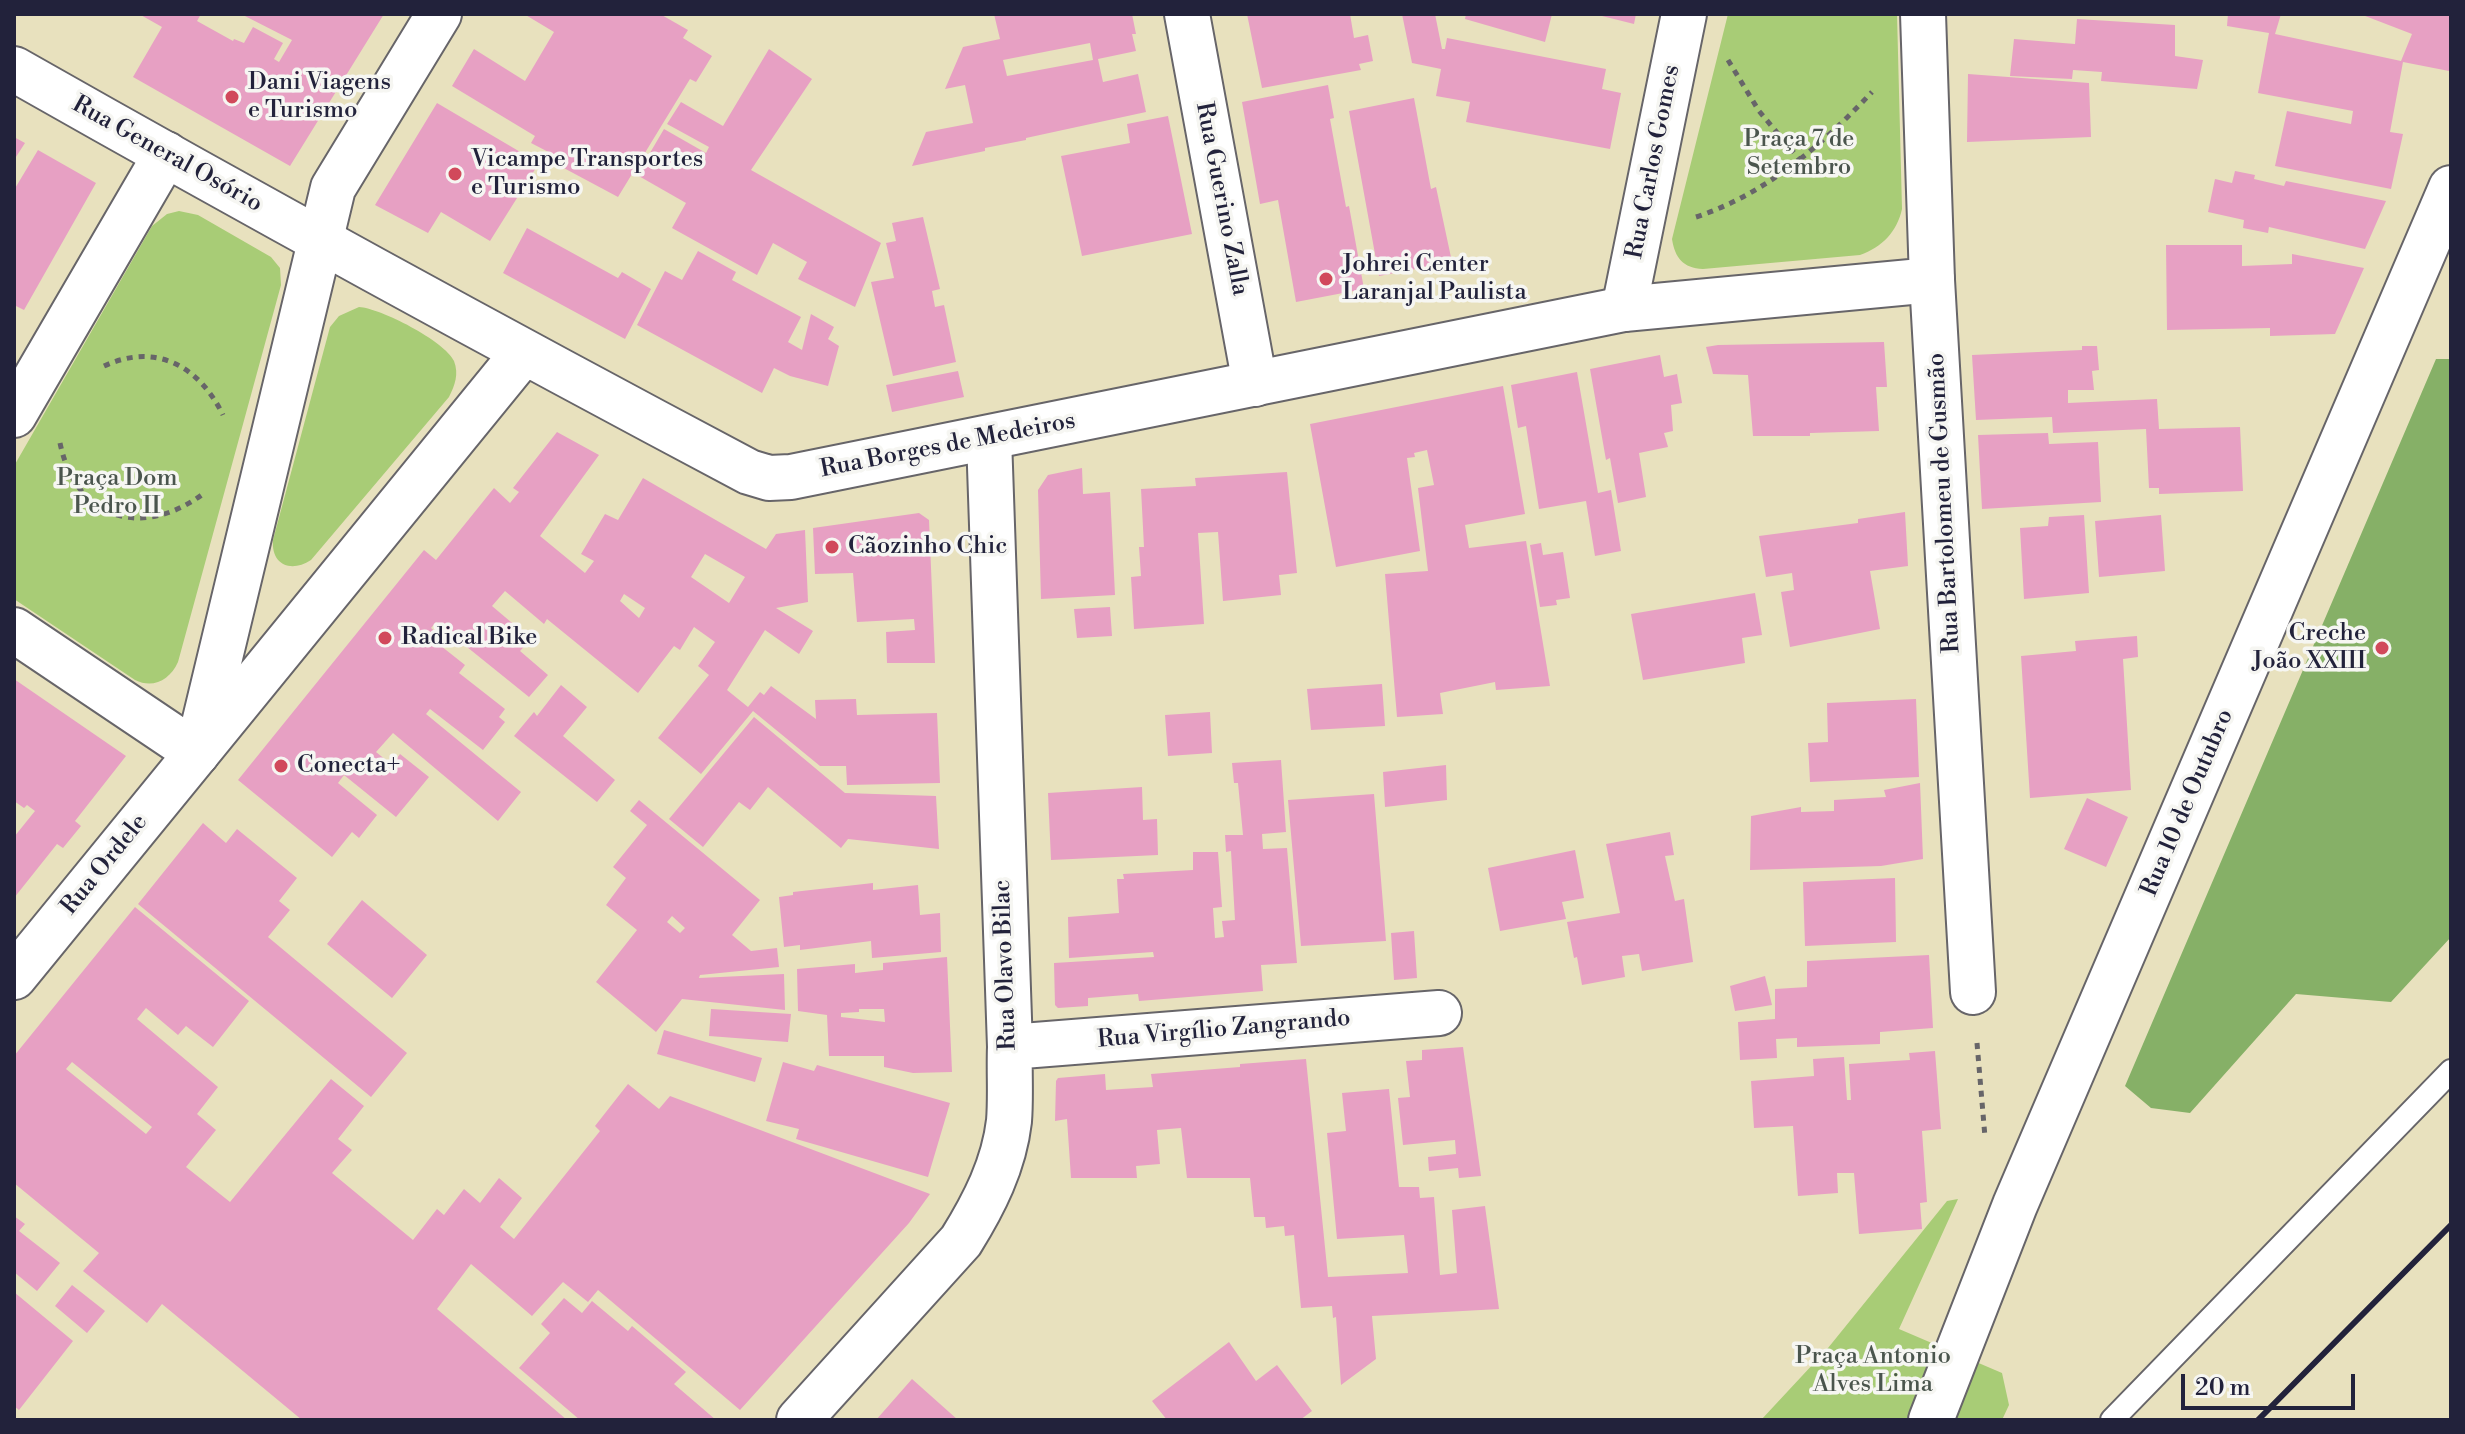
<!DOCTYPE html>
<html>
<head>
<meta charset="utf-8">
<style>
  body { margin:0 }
  #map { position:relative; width:2465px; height:1434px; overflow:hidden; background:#e8e1be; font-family:"Libre Bodoni",serif }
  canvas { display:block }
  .frame { position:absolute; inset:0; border:16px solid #22223b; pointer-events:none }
  .scale { position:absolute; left:2181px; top:1374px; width:174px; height:36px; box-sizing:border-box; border:4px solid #22223b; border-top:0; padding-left:10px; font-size:24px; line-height:28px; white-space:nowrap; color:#22223b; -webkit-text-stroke:6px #f6f6f2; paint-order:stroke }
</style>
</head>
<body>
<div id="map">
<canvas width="2465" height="1434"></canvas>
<div class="frame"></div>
<div class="scale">20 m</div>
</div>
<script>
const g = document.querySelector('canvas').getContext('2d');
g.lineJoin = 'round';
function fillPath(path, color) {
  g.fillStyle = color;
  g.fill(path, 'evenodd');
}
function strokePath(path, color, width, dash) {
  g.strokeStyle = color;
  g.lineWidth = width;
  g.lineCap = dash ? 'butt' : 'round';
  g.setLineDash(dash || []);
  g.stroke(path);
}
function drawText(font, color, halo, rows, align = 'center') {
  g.font = font + ' "Libre Bodoni",serif';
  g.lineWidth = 7;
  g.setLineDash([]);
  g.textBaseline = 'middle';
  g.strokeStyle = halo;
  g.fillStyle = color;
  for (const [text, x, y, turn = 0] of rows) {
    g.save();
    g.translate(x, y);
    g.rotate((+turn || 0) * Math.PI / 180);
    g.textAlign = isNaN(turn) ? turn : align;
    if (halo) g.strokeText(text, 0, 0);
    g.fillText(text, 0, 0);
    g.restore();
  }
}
fillPath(new Path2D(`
  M1728,14H1897L1902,209C1897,232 1882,247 1860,255L1703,269C1683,268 1675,258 1672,239Z
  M179,211L198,215L271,257L280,268L281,285L178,662C170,680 153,689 135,680L14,599V466L152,226L167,214Z
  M359,307C380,308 445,341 454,361C459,374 455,385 449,397L311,560C291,573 271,565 273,540L330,327L339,316Z
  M1958,1199L1899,1329L2002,1373L2009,1405L2002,1420H1761L1828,1348L1947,1201Z`), '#a8cc76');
fillPath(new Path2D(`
  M2436,359H2451V937L2391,1002L2296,994L2190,1113L2151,1108L2125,1086Z`), '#86b067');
fillPath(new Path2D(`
  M139,14H201L197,21L233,41L234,39L244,43L253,27L283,43L274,59L279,62L292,40L241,14H384L290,166L133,77L162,27Z
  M524,14H660L688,30L683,38L712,56L696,82L690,79L618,197L560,166L564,160L531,143L535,136L452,86L474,49L525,81L554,32Z
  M994,14H1132L1136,34H1132L1136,51L1098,59L1103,82L1138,74L1146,112L1026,138V140L985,148V151L912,166L926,132L973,123L965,85L945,89L963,47L1000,39ZM1090,43L1093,60L1007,76L1003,60Z
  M1247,14H1350L1354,38L1368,35L1373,61L1359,64L1361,70L1262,88Z
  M1402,14H1435L1442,49H1445L1447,38L1606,69L1602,89L1621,93L1610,149L1466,122L1470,102L1436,96L1441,69L1412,63Z
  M1466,14H1552L1545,42L1465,19Z
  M1594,14H1636L1634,24Z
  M2228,14H2281L2275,34L2401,61L2412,34L2360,14H2451V66L2449,71L2403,62L2390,132L2403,134L2391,189L2275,166L2287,111L2351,124L2353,111L2258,93L2269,33L2227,26Z
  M2077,19L2175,25V56L2203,60L2197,89L2101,81L2102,72L2073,70L2072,79L2010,76L2014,39L2075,44Z
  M769,49L812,79L751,170L881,243L855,307L798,279L807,262L773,243L757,275L672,228L686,203L637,175L664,129L706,153L709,147L667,124L681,102L723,126Z
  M1968,74L2089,83L2091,137L1967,142Z
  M1328,85L1334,118L1330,119L1346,207L1349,206L1364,289L1296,302L1278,200L1260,204L1242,102Z
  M1414,98L1431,189L1436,187L1452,262L1379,276L1349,111Z
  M437,103L539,163L490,241L441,212L428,233L375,205Z
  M1168,116L1192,234L1082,256L1061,156L1130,143L1127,124Z
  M14,137L25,143L14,160Z
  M38,150L96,183L24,310L14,305V190Z
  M2235,171L2255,175L2254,179L2284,186L2286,181L2386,201L2365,249L2269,227L2268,233L2243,228L2244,220L2208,212L2215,179L2232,183Z
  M923,217L940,289L932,291L935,307L944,305L956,362L893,376L871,282L894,278L886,243L896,241L892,223Z
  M527,228L618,278L622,272L651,289L625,339L503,273Z
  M2166,245H2242V266L2292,264V254L2364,268L2335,334L2270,336V328L2167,330Z
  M698,251L736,272L732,280L801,317L788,342L802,350L811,314L834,327L828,339L839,346L828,386L790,376L774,368L762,393L637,325L665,271L682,280Z
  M1884,342L1887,387H1876L1879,431L1810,433V436H1753L1748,375L1713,374L1706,347L1718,345Z
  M2082,346H2097L2099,370L2092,371L2094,390H2068V403L2157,399L2159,429L2240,427L2243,491L2159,494V488H2149L2146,429L2053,433L2052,417L1976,420L1972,355L2082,350Z
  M1660,355L1664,377L1677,374L1682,403L1671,405L1673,431L1664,433L1668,447L1639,453L1646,497L1618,503L1610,458L1606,460L1590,369Z
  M958,371L964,397L892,412L886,385Z
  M1577,372L1598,493L1611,490L1621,551L1595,556L1586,501L1539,509L1526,426L1518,428L1511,385Z
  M1503,386L1525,514L1465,525L1469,548L1526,541L1550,686L1496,690L1495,682L1440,693L1443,714L1397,717L1385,574L1428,571L1418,488L1434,485L1427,450L1414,453L1415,457L1407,458L1420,551L1336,567L1310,424Z
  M557,432L599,455L540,536L585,573L594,561L581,554L605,514L618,520L643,478L766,549L776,534L805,530L808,602L776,608L813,631L799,654L765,630L727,690L748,707L760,692L764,695L771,686L816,719L815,700L856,699L857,715L937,713L940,783L847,785L846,766H820L753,711L701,774L658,738L709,675L698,666L715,642L694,627L680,650L674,646L638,693L547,619L544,624L505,591L492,606L531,639L520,651L548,675L529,697L436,622L431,628L446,640L441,646L465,665L459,673L505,709L499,717L505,722L483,750L430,709L426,714L521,792L498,821L393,733L376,752L392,765L400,754L429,777L396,817L344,775L338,783L377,815L359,838L352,832L332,857L238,780L424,550L436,560L494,488L510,503L519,492L513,488ZM705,554L745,577L729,603L691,577ZM624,594L645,608L639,618L620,601Z
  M2048,433L2049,444L2098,442L2101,502L1982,509L1978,435Z
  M1082,468L1083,494L1110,492L1115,595L1041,599L1038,490L1048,475Z
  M1287,472L1297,573L1279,575L1281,595L1223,601L1218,532L1198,533L1204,624L1134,629L1131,577L1141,576L1139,547H1144L1141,489L1196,486L1195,478Z
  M1905,512L1908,566L1870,571L1880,629L1790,647L1781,592L1794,590L1792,573L1766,577L1759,536L1858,523V519Z
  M919,513L929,520L935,663H887L886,632L915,630L914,619L857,622L853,573L815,574L813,528Z
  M2084,515L2089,593L2024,599L2020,528L2048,526L2049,517Z
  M2161,515L2165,571L2099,577L2095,521Z
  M1541,543L1543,555L1563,552L1570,598L1556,600L1557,605L1540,607L1530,545Z
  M1755,593L1762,635L1742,638L1745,663L1643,680L1631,614Z
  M1110,607L1112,636L1077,638L1074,609Z
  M2137,636L2138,657L2123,659L2131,790L2030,798L2021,656L2076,651L2075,641Z
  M14,679L126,756L75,821L81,826L63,848L57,844L14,898V837L35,811L27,805L24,808L14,801Z
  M1382,684L1385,726L1311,730L1307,689Z
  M561,685L587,707L563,736L615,780L597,802L514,736L534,712L537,716Z
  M1916,699L1919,777L1810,782L1808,743L1828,742L1827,703Z
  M1210,712L1212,753L1168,756L1165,715Z
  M754,717L845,793L936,796L939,849L848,839L841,848L768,787L750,810L739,802L703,847L669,819Z
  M1281,760L1286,832L1262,834L1263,849L1287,848L1297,963L1261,965L1263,991L1139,1001L1138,994L1088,998V1006L1058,1008L1055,1005L1054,963L1154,957L1153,952L1069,958L1068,917L1119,913L1117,879H1124L1123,874L1193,870V852H1218L1222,907L1213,908L1215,938L1224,937L1222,921L1235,920L1231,851L1226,852L1225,835H1243L1238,783H1234L1232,763Z
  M1446,765L1447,800L1385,807L1383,772Z
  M1920,783L1923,859L1881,866L1750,870L1751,816L1801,807V812L1834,811V800L1886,797L1884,790Z
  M1142,787L1143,820L1157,819L1158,855L1051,860L1048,793Z
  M1374,794L1386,941L1301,946L1288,800Z
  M2087,798L2128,817L2106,867L2064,849Z
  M639,800L760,900L732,935L751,951L777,948L779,967L700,975L699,978L784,974L785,1010L682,999L656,1032L596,982L637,930L606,905L626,878L613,867L647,825L630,811ZM672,916L685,928L680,933L667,922Z
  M203,823L226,843L237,829L297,878L279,901L290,910L268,937L407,1053L371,1097L138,904Z
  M1670,832L1674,855L1665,856L1675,901L1684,899L1693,962L1642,971L1639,954L1622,956L1625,977L1582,985L1577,957L1574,958L1567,922L1620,913L1606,844Z
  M1575,850L1584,898L1562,902L1566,919L1500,931L1488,868Z
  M1895,878L1896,942L1805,946L1803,882Z
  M873,883V890L918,885L920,915L940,913L941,952L872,958L871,941L800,950V945L784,947L779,897L793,895V892Z
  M362,900L427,955L392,998L327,944Z
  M135,907L249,1001L213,1047L186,1026L178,1035L146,1008L137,1019L218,1087L197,1114L216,1130L186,1167L230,1202L331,1079L364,1106L338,1139L352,1150L332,1173L413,1240L437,1209L444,1215L464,1189L480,1203L499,1178L522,1198L500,1227L514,1239L600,1131L595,1126L628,1084L659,1109L670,1096L930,1194L909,1223L740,1410L598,1290L588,1302L563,1282L532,1316L471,1264L437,1309L567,1420H302L162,1304L147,1323L83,1271L99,1253L14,1183V1056ZM72,1062L152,1127L146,1134L66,1069Z
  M1414,931L1417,978L1394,980L1391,933Z
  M1929,955L1933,1028L1880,1032V1044L1797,1047V1038L1776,1039L1777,1058L1740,1060L1738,1022L1775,1019V989L1807,987V961Z
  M947,957L952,1072L913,1073L884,1067V1056H829L827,1015L798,1011L797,969L855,964V973L883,970V963ZM859,1009H884L885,1022L841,1017V1013L859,1012Z
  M1765,976L1772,1005L1735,1011L1730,986Z
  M711,1009L791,1014L788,1042L709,1036Z
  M664,1030L762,1058L755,1082L657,1054Z
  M1463,1047L1481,1176L1459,1178L1458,1168L1429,1171L1428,1157L1456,1154L1455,1140L1403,1145L1398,1098L1410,1097L1406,1061L1422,1060V1050Z
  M1935,1051L1941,1129L1922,1131L1927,1202L1920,1203L1922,1229L1859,1234L1854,1173H1837L1838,1193L1798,1196L1793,1126L1754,1128L1751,1081L1814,1076L1813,1059L1844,1057L1847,1100H1851L1849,1064L1910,1060L1909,1053Z
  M1306,1059L1328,1277L1408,1273L1404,1235L1337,1239L1327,1133L1346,1131L1342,1093L1389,1089L1399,1187H1419L1420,1198L1434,1197L1440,1275L1457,1273L1452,1210L1485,1206L1499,1309L1372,1316L1376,1359L1341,1385L1336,1317L1333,1318L1332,1306L1301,1308L1294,1235L1285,1236L1284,1226L1266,1228L1265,1217H1254L1250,1178H1187L1181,1128L1157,1130L1160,1164L1136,1166L1137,1178H1071L1067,1119L1055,1121L1056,1081L1058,1078L1105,1074L1106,1090L1153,1087L1151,1074L1240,1067V1064Z
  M783,1062L814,1071L817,1065L950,1103L928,1177L796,1139L799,1129L766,1121Z
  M14,1216L25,1224L19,1231L60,1263L37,1291L14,1272Z
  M72,1285L105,1311L87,1333L55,1306Z
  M14,1292L73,1341L19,1410L14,1406Z
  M564,1298L582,1313L592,1301L628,1331L632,1326L686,1372L674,1384L716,1420H580L519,1368L550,1333L541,1324Z
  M1229,1342L1256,1381L1277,1365L1312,1411L1300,1420H1167L1152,1401Z
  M912,1379L958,1420H876Z`), '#e7a0c3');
const service = new Path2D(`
  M2112,1420L2451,1071`);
const minor = new Path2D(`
  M1187,14L1255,384
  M1932,280L1973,992
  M1624,309L1684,14
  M14,415L166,154
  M14,630L197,753
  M1010,1047L1439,1013
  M799,1420L961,1241C984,1204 1004,1165 1009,1121C1011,1097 1009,1071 1010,1047L989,438`);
const tertiary = new Path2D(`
  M14,69C257,207 502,341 749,472L769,478L791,477L1624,309L1932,280L1923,14
  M197,753L524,352
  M1931,1420L2015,1205L2451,188`);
const secondary = new Path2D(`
  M14,977L197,753L333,188L439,14`);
strokePath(service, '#676569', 26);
strokePath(minor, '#676569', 48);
strokePath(tertiary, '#676569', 48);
strokePath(secondary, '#676569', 48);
strokePath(new Path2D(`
  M1728,60L1759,111L1800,160
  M1696,217C1766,194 1822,145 1872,92
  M104,366C156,342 199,366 223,415
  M60,443C76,520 142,539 203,494
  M1977,1043L1985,1137`), '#676569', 5, [6, 6]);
strokePath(service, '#fff', 22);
strokePath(minor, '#fff', 44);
strokePath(tertiary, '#fff', 44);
strokePath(secondary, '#fff', 44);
strokePath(new Path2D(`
  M2258,1420L2451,1225`), '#22223b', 6);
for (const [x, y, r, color] of [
  [232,97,8,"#d1495b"],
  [455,174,8,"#d1495b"],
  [1326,279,8,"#d1495b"],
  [832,547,8,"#d1495b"],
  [385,638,8,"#d1495b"],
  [2382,648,8,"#d1495b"],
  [281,766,8,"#d1495b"]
]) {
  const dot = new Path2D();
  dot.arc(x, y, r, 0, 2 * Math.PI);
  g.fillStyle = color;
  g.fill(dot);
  strokePath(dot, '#f6f6f2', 3);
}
drawText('24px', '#22223b', '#f6f6f2', [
  ["Dani Viagens",248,83],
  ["e Turismo",248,111],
  ["Vicampe Transportes",471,160],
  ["e Turismo",471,188],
  ["Johrei Center",1342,265],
  ["Laranjal Paulista",1342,293],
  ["Cãozinho Chic",848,547],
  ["Creche",2366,634,"right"],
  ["João XXIII",2366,662,"right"],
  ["Radical Bike",401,638],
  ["Conecta+",297,766]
], 'left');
drawText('24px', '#4a554d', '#f6f6f2', [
  ["Praça 7 de",1799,140],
  ["Setembro",1799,168],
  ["Praça Dom",117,479],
  ["Pedro II",117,507],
  ["Praça Antonio",1873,1357],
  ["Alves Lima",1873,1385]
]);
drawText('24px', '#22223b', '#f6f6f2', [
  ["Rua General Osório",167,155,29],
  ["Rua Carlos Gomes",1654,162,-79],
  ["Rua Guerino Zalla",1221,199,79],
  ["Rua Borges de Medeiros",948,446,-11],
  ["Rua Bartolomeu de Gusmão",1945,503,-93],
  ["Rua 10 de Outubro",2188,803,-67],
  ["Rua Ordele",105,865,-51],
  ["Rua Olavo Bilac",1006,965,-92],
  ["Rua Virgílio Zangrando",1224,1030,-5]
]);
</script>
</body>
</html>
